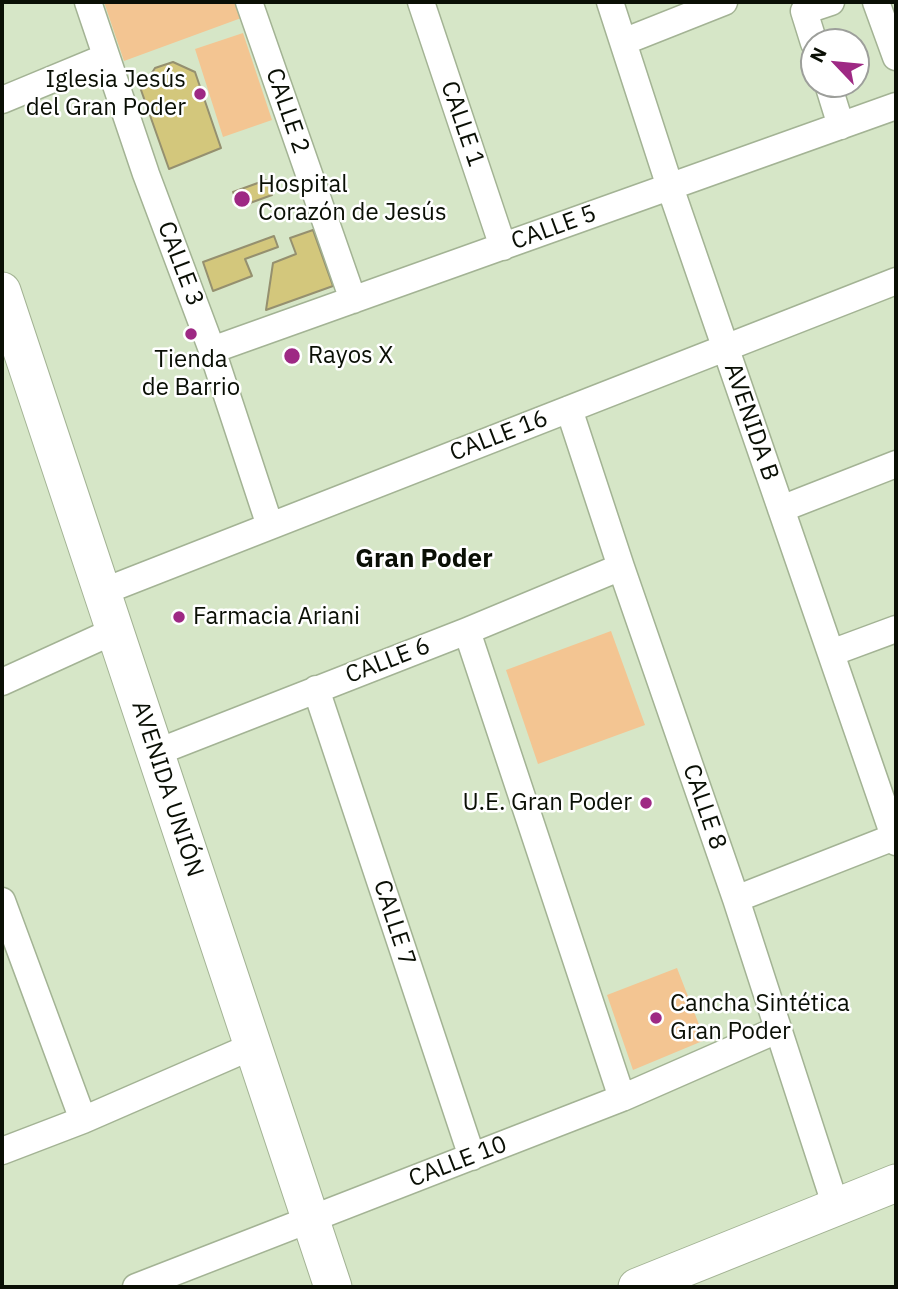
<!DOCTYPE html>
<html>
<head>
<meta charset="utf-8">
<style>
  body { margin:0 }
  #map { position:relative; width:898px; height:1289px; overflow:hidden; background:#d6e6c7; font-family:"IBM Plex Sans",sans-serif }
  canvas { display:block }
  .frame { position:absolute; inset:0; border:4px solid #0a0f05; pointer-events:none }
  .north { position:absolute; left:800px; top:28px; width:70px; height:70px; box-sizing:border-box; background:#fff; border:2px solid #9d9f9b; border-radius:50%; rotate:296deg; font-size:19px; font-weight:700; line-height:28px; text-align:center; color:#0a0f05 }
  .north::after { content:''; display:block; margin:auto; width:24px; height:32px; background:#9e2984; clip-path:polygon(50% 0,100% 100%,50% 72%,0 100%) }
</style>
</head>
<body>
<div id="map">
<canvas width="898" height="1289"></canvas>
<div class="frame"></div>
<div class="north">N</div>
</div>
<script>
const g = document.querySelector('canvas').getContext('2d');
g.lineJoin = 'round';
function fillPath(path, color) {
  g.fillStyle = color;
  g.fill(path, 'evenodd');
}
function strokePath(path, color, width, dash) {
  g.strokeStyle = color;
  g.lineWidth = width;
  g.lineCap = dash ? 'butt' : 'round';
  g.setLineDash(dash || []);
  g.stroke(path);
}
function drawText(font, color, halo, rows, align = 'center') {
  g.font = font + ' "IBM Plex Sans",sans-serif';
  g.lineWidth = 5;
  g.setLineDash([]);
  g.textBaseline = 'middle';
  g.strokeStyle = halo;
  g.fillStyle = color;
  for (const [text, x, y, turn = 0] of rows) {
    g.save();
    g.translate(x, y);
    g.rotate((+turn || 0) * Math.PI / 180);
    g.textAlign = isNaN(turn) ? turn : align;
    if (halo) g.strokeText(text, 0, 0);
    g.fillText(text, 0, 0);
    g.restore();
  }
}
fillPath(new Path2D(`
  M104,2H240L244,17L124,61Z
  M243,33L272,120L223,137L195,49Z
  M611,631L645,725L538,764L506,670Z
  M677,968L705,1040L633,1070L607,995Z`), '#f3c592');
const building = new Path2D(`
  M173,62L195,72L221,148L169,169L141,90L155,68Z
  M266,180L272,195L239,207L233,192Z
  M313,230L333,286L266,310L273,263L296,254L290,238Z
  M274,236L278,247L245,259L252,276L213,291L203,262Z`);
fillPath(building, '#d3c77c');
strokePath(building, '#95906f', 2);
const street = new Path2D(`
  M88,2L146,174L212,350L270,526
  M249,2L353,300
  M421,2L503,247
  M610,2L670,187L896,842
  M876,2L896,57
  M623,42L724,2
  M814,43L804,11L831,2
  M828,84L841,126
  M2,100L106,57
  M212,350L896,106
  M569,409L621,567L736,899L836,1207
  M781,509L896,464
  M102,592L896,281
  M467,631L622,1098
  M831,653L896,629
  M2,682L114,631
  M316,689L472,1157
  M155,753L467,631L621,567
  M736,899L894,837
  M2,901L83,1120
  M2,1151L83,1120L253,1046
  M136,1287L622,1098L777,1030`);
const secondary = new Path2D(`
  M2,291L333,1287
  M637,1287L896,1183`);
strokePath(street, '#a3b394', 29);
strokePath(secondary, '#a3b394', 39);
strokePath(street, '#fff', 26);
strokePath(secondary, '#fff', 37);
for (const [x, y, r, color] of [
  [200,94,7,"#9e2984"],
  [242,199,9,"#9e2984"],
  [191,334,7,"#9e2984"],
  [292,356,9,"#9e2984"],
  [179,617,7,"#9e2984"],
  [646,803,7,"#9e2984"],
  [656,1018,7,"#9e2984"]
]) {
  const dot = new Path2D();
  dot.arc(x, y, r, 0, 2 * Math.PI);
  g.fillStyle = color;
  g.fill(dot);
  strokePath(dot, '#fff', 2.5);
}
drawText('24px', '#0a0f05', '#fff', [
  ["Iglesia Jesús",186,80,"right"],
  ["del Gran Poder",186,108,"right"],
  ["Hospital",258,185],
  ["Corazón de Jesús",258,213],
  ["Rayos X",308,356],
  ["Tienda",191,360,"center"],
  ["de Barrio",191,388,"center"],
  ["Farmacia Ariani",193,617],
  ["U.E. Gran Poder",632,803,"right"],
  ["Cancha Sintética",670,1004],
  ["Gran Poder",670,1032]
], 'left');
drawText('24px', '#0a0f05', '#fff', [
  ["CALLE 2",287,111,71],
  ["CALLE 1",462,124,71],
  ["CALLE 5",554,228,-20],
  ["CALLE 3",180,264,69],
  ["AVENIDA B",751,422,71],
  ["CALLE 16",499,436,-21],
  ["CALLE 6",388,661,-21],
  ["AVENIDA UNIÓN",167,789,72],
  ["CALLE 8",704,807,71],
  ["CALLE 7",394,923,72],
  ["CALLE 10",458,1162,-21]
]);
drawText('bold 26px', '#0a0f05', '#fff', [
  ["Gran Poder",424,559]
]);
</script>
</body>
</html>
